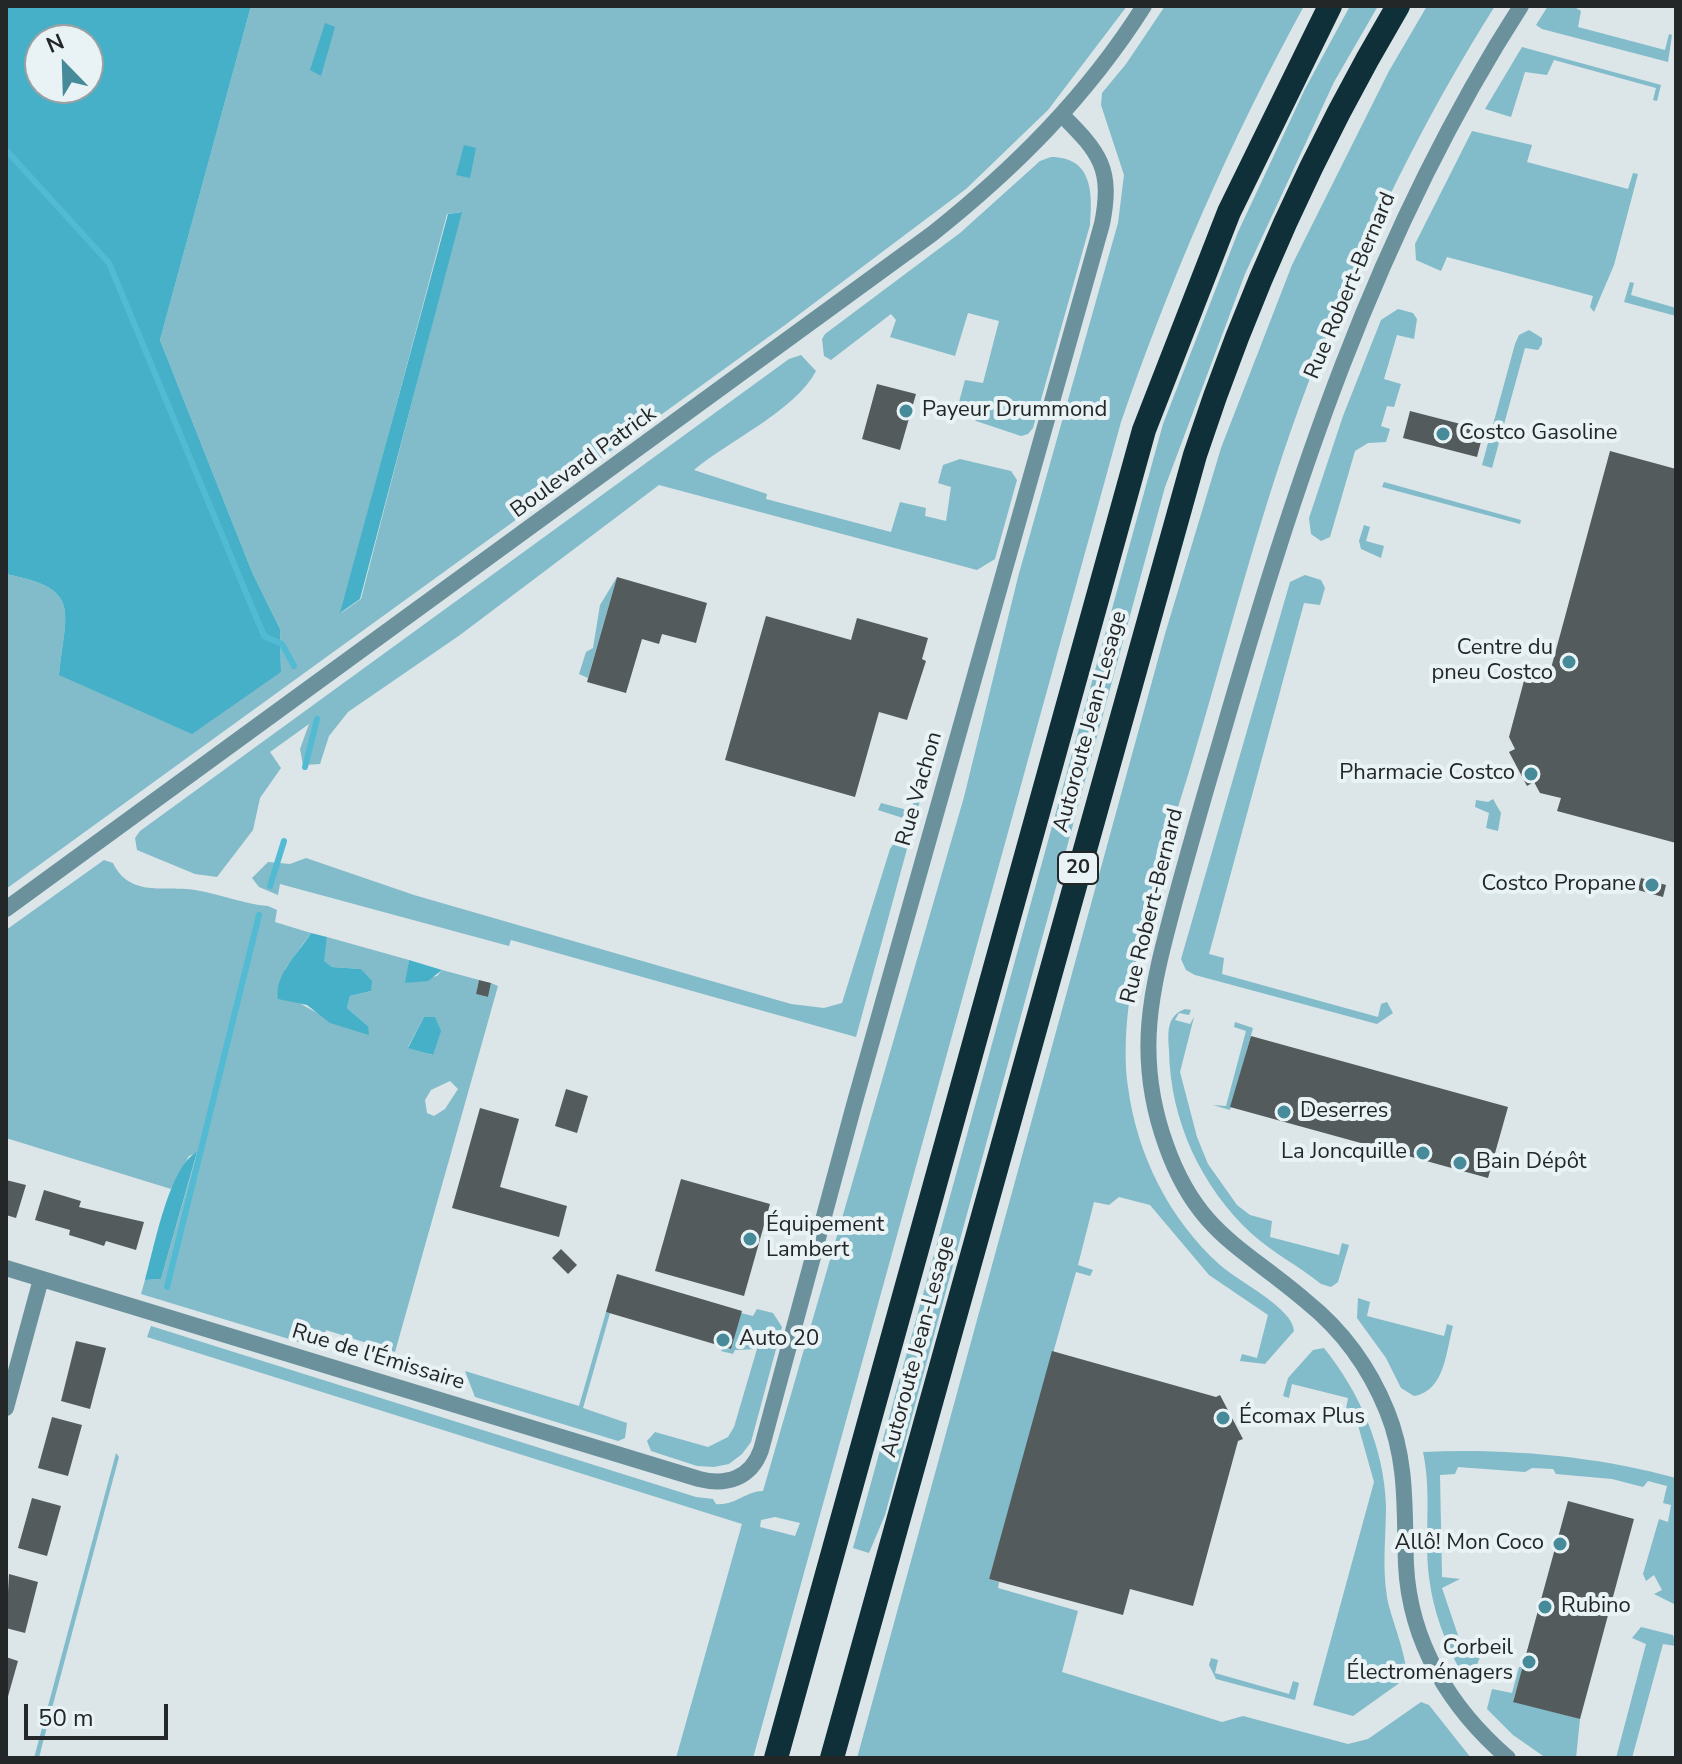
<!DOCTYPE html>
<html>
<head>
<meta charset="utf-8">
<style>
  body { margin:0 }
  #map { position:relative; width:1682px; height:1764px; overflow:hidden; background:#dce5e8; font-family:"Nunito Sans",sans-serif }
  canvas { display:block }
  .frame { position:absolute; inset:0; border:8px solid #242728; pointer-events:none }
  .north { position:absolute; left:24px; top:24px; width:80px; height:80px; box-sizing:border-box; background:#e9f3f5; border:2px solid #9aa1a3; border-radius:50%; rotate:337deg; font-size:22px; font-weight:700; line-height:32px; text-align:center; color:#242728 }
  .north::after { content:''; display:block; margin:auto; width:28px; height:36px; background:#478a9a; clip-path:polygon(50% 0,100% 100%,50% 72%,0 100%) }
  .scale { position:absolute; left:24px; top:1704px; width:144px; height:36px; box-sizing:border-box; border:4px solid #242728; border-top:0; padding-left:10px; font-size:24px; line-height:28px; white-space:nowrap; color:#242728; -webkit-text-stroke:6px #e9f3f5; paint-order:stroke }
</style>
</head>
<body>
<div id="map">
<canvas width="1682" height="1764"></canvas>
<div class="frame"></div>
<div class="north">N</div>
<div class="scale">50 m</div>
</div>
<script>
const g = document.querySelector('canvas').getContext('2d');
g.lineJoin = 'round';
function fillPath(path, color) {
  g.fillStyle = color;
  g.fill(path, 'evenodd');
}
function strokePath(path, color, width, dash) {
  g.strokeStyle = color;
  g.lineWidth = width;
  g.lineCap = dash ? 'butt' : 'round';
  g.setLineDash(dash || []);
  g.stroke(path);
}
function drawText(font, color, halo, rows, align = 'center') {
  g.font = font + ' "Nunito Sans",sans-serif';
  g.lineWidth = 8;
  g.setLineDash([]);
  g.textBaseline = 'middle';
  g.strokeStyle = halo;
  g.fillStyle = color;
  for (const [text, x, y, turn = 0] of rows) {
    g.save();
    g.translate(x, y);
    g.rotate((+turn || 0) * Math.PI / 180);
    g.textAlign = isNaN(turn) ? turn : align;
    if (halo) g.strokeText(text, 0, 0);
    g.fillText(text, 0, 0);
    g.restore();
  }
}
fillPath(new Path2D(`
  M251,6H1127L1048,110L966,189L785,325L6,889V574C82,589 66,609 59,675L281,672L280,629L252,572L160,340ZM461,212L361,599L341,613L447,214Z
  M1165,6H1304C1231,139 1170,279 1121,422L753,1758H676L742,1524L147,1337L151,1326L696,1497L713,1499L716,1504C735,1506 746,1491 763,1491L964,797L1018,577L1118,223L1124,175L1101,105L1102,93L1126,64ZM775,1517L800,1523L795,1536L760,1527L761,1520Z
  M1350,6H1378L1334,82L1245,274L1165,487L885,1515L869,1553L853,1548L1163,424L1238,232L1305,89Z
  M1427,6H1495C1426,115 1368,233 1320,353C1266,486 1232,628 1191,765C1163,859 1115,990 1128,1087C1137,1155 1169,1219 1220,1265C1239,1282 1293,1308 1294,1331L1265,1364L1240,1361L1242,1354L1257,1358L1268,1315L1209,1275L1150,1205L1119,1197L1109,1205L1094,1202L1078,1265L1093,1270L1090,1276L1076,1272L989,1579L999,1582L998,1588L1078,1611L1062,1672L1222,1722L1243,1716L1348,1744L1368,1739L1421,1702L1429,1705L1471,1758H857L1165,634L1221,448L1292,265L1389,71Z
  M1548,6H1573L1581,11L1578,27L1665,50L1669,34L1672,35L1668,62L1542,29L1536,25Z
  M1522,47L1661,85L1657,101L1653,100L1656,88L1554,60L1547,75L1525,72L1511,117L1485,109Z
  M1472,131L1532,145L1527,162L1628,189L1633,173L1638,174L1614,265L1594,312L1590,307L1593,296L1447,257L1441,271L1416,260L1415,244Z
  M1051,157C1092,157 1093,192 1090,225L1033,428L1028,434L1021,436L976,421L959,402L965,380L983,383L999,321L968,313L955,356L890,337L896,320L891,314L831,360L824,356L822,339L825,334L960,233L1040,161Z
  M1630,282L1634,283L1631,295L1676,308V316L1624,302Z
  M1398,309L1413,313L1417,319L1414,339L1397,335L1384,379L1401,384L1394,407L1387,406L1381,426L1390,429L1386,442L1368,443L1355,451L1330,537L1321,541L1311,534L1309,518L1343,416L1381,320Z
  M1529,330L1542,338V344L1538,350L1525,348L1492,468L1482,465L1515,344L1519,335Z
  M801,355L816,371C795,411 728,441 694,470L767,494L766,499L891,532L900,502L926,508L925,516L946,521L951,487L938,483L943,465L960,459L1011,471L1017,480L995,559L977,570L659,485L460,635L348,712L329,736L320,764L303,765L300,749L309,724L270,752L281,768L260,798L253,830L217,877L195,874L137,850L135,838L140,831L789,359Z
  M1384,482L1521,520L1520,524L1382,487Z
  M1364,525L1370,527L1366,541L1384,546L1381,558L1361,549L1359,541Z
  M1305,575L1321,580L1325,588L1320,605L1304,603L1209,954L1224,958L1222,974L1378,1017L1381,1004L1387,1002L1393,1013L1377,1024L1195,975L1186,970L1181,959L1290,582Z
  M617,577L588,678L579,674L586,652L593,648L600,605Z
  M918,784L924,786L856,1037L511,940L509,946L280,884L278,895L259,887L252,878L268,862L290,864L306,858L414,895L791,1004L824,1008L842,1003L890,849L909,820L878,810L881,803L911,811Z
  M1493,799L1501,813L1498,831L1486,828L1489,813L1475,807L1476,800L1488,802Z
  M104,860L113,863C130,898 164,885 195,890C220,894 243,904 268,906L277,910L275,922L311,933L285,969L294,1000L328,1019L368,1026L347,1008L350,996L371,991L361,969L332,967L323,961L327,937L409,960L406,983L437,976L442,970L479,980L476,994L488,997L491,983L498,986L395,1352L326,1330L322,1349L141,1294L145,1280L161,1279L197,1153L189,1156L171,1189L6,1138V930ZM424,1017L433,1055H432L408,1047ZM450,1081L458,1089L445,1109L434,1116L427,1113L425,1100L431,1090Z
  M1185,1009L1191,1010L1189,1015L1179,1013L1175,1020L1190,1024L1194,1017L1180,1072L1197,1137L1208,1164L1237,1205L1250,1215L1272,1221L1270,1237L1339,1255L1342,1243L1349,1245L1338,1282L1331,1287L1321,1284C1299,1266 1273,1253 1252,1234C1201,1187 1170,1120 1169,1050C1168,1033 1166,1016 1185,1009Z
  M1235,1022L1253,1028L1230,1110L1213,1105L1226,1106L1246,1031L1234,1027Z
  M1358,1298L1370,1302L1367,1316L1444,1336L1447,1324L1453,1326C1446,1351 1445,1391 1414,1396L1401,1388L1386,1358L1357,1318Z
  M757,1309L773,1313L782,1327L751,1442L742,1454L729,1464L714,1467L697,1466L651,1451L647,1441L655,1432L708,1447L728,1437L734,1427L757,1349L735,1350L733,1354L721,1351L723,1347L730,1349L741,1313L753,1316Z
  M606,1312L610,1313L583,1408L627,1423L625,1438L618,1441L475,1397L465,1371L579,1406Z
  M1324,1348C1360,1393 1384,1448 1386,1505C1386,1536 1382,1566 1387,1597C1390,1617 1411,1664 1405,1679L1353,1716L1313,1705L1374,1482L1356,1418L1345,1415L1348,1398L1292,1384L1289,1398L1283,1396L1288,1378L1313,1350Z
  M1423,1452C1506,1448 1596,1456 1676,1478V1605L1654,1594L1662,1590L1654,1575L1646,1581L1643,1574L1659,1519L1668,1522L1671,1505L1663,1503L1667,1486L1648,1481L1643,1487L1612,1479L1556,1474L1553,1469L1532,1468L1525,1472L1458,1467L1455,1474L1440,1475L1442,1577L1460,1579L1442,1588L1465,1656L1479,1652L1481,1655L1473,1674L1461,1672C1445,1642 1433,1611 1429,1577C1424,1535 1432,1494 1423,1452Z
  M116,1453L119,1457L43,1742L39,1758H34Z
  M1641,1627L1673,1635L1676,1646L1663,1644L1632,1758H1616L1646,1644L1632,1638Z
  M1211,1658L1218,1660L1215,1673L1289,1694L1293,1681L1299,1683L1295,1700L1216,1679L1209,1665Z
  M1519,1667H1523L1513,1701L1580,1719L1576,1758H1546L1513,1735L1487,1709L1492,1689L1512,1693Z`), '#82bbc9');
fillPath(new Path2D(`
  M6,6H251L160,340L252,572L280,629L281,672L192,734L59,675C66,609 82,589 6,574ZM88,40V88H40V40Z
  M325,23L335,27L321,76L310,70Z
  M464,145L476,148L470,178L456,175Z
  M462,212L360,599L340,613L448,214Z
  M311,933L327,937L324,961L332,967L361,969L372,981L371,991L350,996L347,1008L368,1026L369,1035L330,1023L307,1005L278,999C274,974 299,953 311,933Z
  M409,960L442,970L428,981L405,983Z
  M424,1017H435L441,1031L433,1055L408,1048Z
  M197,1152L161,1279L145,1280C154,1249 169,1166 197,1152Z`), '#46b0c8');
strokePath(new Path2D(`
  M6,150L109,263L264,636L282,644L294,666
  M305,767L317,719
  M270,886L284,841
  M167,1287L259,915`), '#52bbd3', 6);
fillPath(new Path2D(`
  M877,384L916,394L900,450L862,439Z
  M1410,411L1484,430L1477,457L1403,438Z
  M1610,451L1676,469V843L1557,811L1561,798L1540,793L1534,782L1527,786L1509,752L1515,749L1509,737L1525,677L1547,683Z
  M617,577L707,603L696,643L662,634L659,644L642,639L626,693L587,682Z
  M766,616L851,640L857,618L928,638L922,659L926,661L907,720L879,712L855,797L725,760Z
  M1641,878L1666,885L1663,897L1638,890Z
  M479,980L491,983L488,997L476,994Z
  M1251,1036L1508,1107L1488,1178L1230,1107Z
  M566,1089L588,1096L577,1133L555,1126Z
  M480,1108L519,1119L500,1187L567,1206L559,1237L452,1208Z
  M681,1179L770,1204L744,1296L655,1271Z
  M6,1180L26,1185L16,1218L6,1215Z
  M44,1190L81,1201L79,1207L144,1222L136,1250L106,1241L104,1246L89,1241L69,1235L70,1230L35,1220Z
  M561,1249L577,1265L568,1274L552,1258Z
  M617,1274L742,1311L731,1349L606,1312Z
  M76,1341L106,1348L90,1409L61,1401Z
  M1052,1351L1216,1397L1220,1395L1243,1439L1238,1441L1193,1606L1130,1589L1123,1615L989,1579Z
  M52,1417L82,1425L68,1476L38,1468Z
  M32,1498L61,1506L47,1556L18,1548Z
  M1568,1501L1634,1519L1580,1719L1513,1702Z
  M9,1574L38,1582L25,1633L6,1628Z
  M6,1657L18,1661L7,1700H6Z`), '#535b5d');
strokePath(new Path2D(`
  M6,1268L699,1479C727,1486 751,1478 761,1450L854,1105L1102,224C1113,169 1100,153 1063,116
  M6,1408L41,1279`), '#6b929c', 16);
strokePath(new Path2D(`
  M6,909L932,234C1015,168 1087,96 1144,6
  M1508,1758C1450,1708 1410,1643 1406,1565C1404,1511 1408,1463 1387,1411C1370,1369 1343,1331 1307,1302C1243,1247 1197,1233 1166,1145C1133,1053 1152,987 1176,897C1190,846 1204,796 1219,746C1294,486 1373,236 1521,6`), '#6b929c', 16);
strokePath(new Path2D(`
  M776,1758L1144,430L1229,212L1330,6
  M832,1758L1195,455C1246,300 1315,146 1398,6`), '#0f3038', 24);
for (const [x, y, r, color] of [
  [906,411,8,"#478a9a"],
  [1443,434,8,"#478a9a"],
  [1569,662,8,"#478a9a"],
  [1531,774,8,"#478a9a"],
  [1652,885,8,"#478a9a"],
  [1284,1112,8,"#478a9a"],
  [1423,1153,8,"#478a9a"],
  [1460,1163,8,"#478a9a"],
  [750,1239,8,"#478a9a"],
  [723,1340,8,"#478a9a"],
  [1223,1418,8,"#478a9a"],
  [1560,1544,8,"#478a9a"],
  [1545,1607,8,"#478a9a"],
  [1529,1662,8,"#478a9a"]
]) {
  const dot = new Path2D();
  dot.arc(x, y, r, 0, 2 * Math.PI);
  g.fillStyle = color;
  g.fill(dot);
  strokePath(dot, '#e9f3f5', 3);
}
for (const [x, y, w] of [
  [1078,868,40]
]) {
  const box = new Path2D();
  box.roundRect(x - w / 2, y - 16, w, 32, 6);
  g.fillStyle = '#e9f3f5';
  g.fill(box);
  strokePath(box, '#242728', 2);
}
drawText('bold 20px', '#242728', null, [
  ["20",1078,868]
]);
drawText('22px', '#242728', '#e9f3f5', [
  ["Rue Robert-Bernard",1351,286,-67],
  ["Boulevard Patrick",584,463,-36],
  ["Autoroute Jean-Lesage",1091,722,-75],
  ["Rue Vachon",920,789,-74],
  ["Rue Robert-Bernard",1153,906,-76],
  ["Autoroute Jean-Lesage",919,1347,-75],
  ["Rue de l'Émissaire",378,1358,17]
]);
drawText('22px', '#242728', '#e9f3f5', [
  ["Payeur Drummond",922,411],
  ["Costco Gasoline",1459,434],
  ["Centre du",1553,649,"right"],
  ["pneu Costco",1553,674,"right"],
  ["Pharmacie Costco",1515,774,"right"],
  ["Costco Propane",1636,885,"right"],
  ["Deserres",1300,1112],
  ["La Joncquille",1407,1153,"right"],
  ["Bain Dépôt",1476,1163],
  ["Équipement",766,1226],
  ["Lambert",766,1251],
  ["Auto 20",739,1340],
  ["Écomax Plus",1239,1418],
  ["Allô! Mon Coco",1544,1544,"right"],
  ["Rubino",1561,1607],
  ["Corbeil",1513,1649,"right"],
  ["Électroménagers",1513,1674,"right"]
], 'left');
</script>
</body>
</html>
